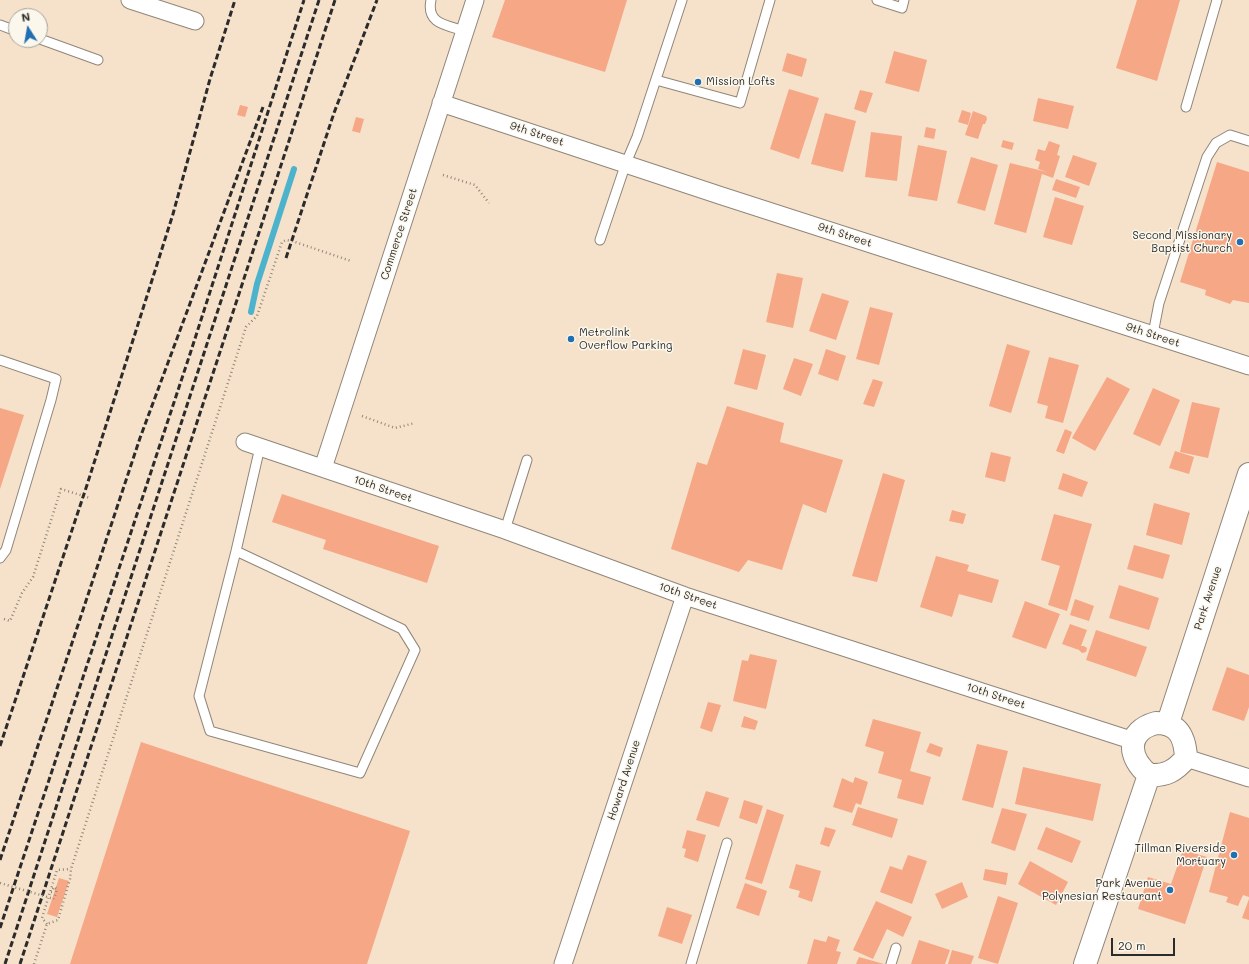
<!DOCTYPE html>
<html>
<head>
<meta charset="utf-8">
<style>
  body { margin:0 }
  #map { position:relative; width:1249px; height:964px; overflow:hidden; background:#f6e2ca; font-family:Mali,sans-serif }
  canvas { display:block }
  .north { position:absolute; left:8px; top:8px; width:40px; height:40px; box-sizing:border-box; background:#fbf7ec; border:1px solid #a8a59f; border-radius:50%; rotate:349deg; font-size:11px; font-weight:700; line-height:16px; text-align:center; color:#2b2b2b }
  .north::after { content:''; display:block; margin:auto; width:14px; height:18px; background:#1f6fb2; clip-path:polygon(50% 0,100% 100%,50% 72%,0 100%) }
  .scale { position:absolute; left:1111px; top:938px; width:64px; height:18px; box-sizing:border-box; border:2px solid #2b2b2b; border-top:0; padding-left:5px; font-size:12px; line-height:14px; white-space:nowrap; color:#2b2b2b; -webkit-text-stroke:3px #fbf7ec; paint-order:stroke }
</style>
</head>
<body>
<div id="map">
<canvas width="1249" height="964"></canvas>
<div class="north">N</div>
<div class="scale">20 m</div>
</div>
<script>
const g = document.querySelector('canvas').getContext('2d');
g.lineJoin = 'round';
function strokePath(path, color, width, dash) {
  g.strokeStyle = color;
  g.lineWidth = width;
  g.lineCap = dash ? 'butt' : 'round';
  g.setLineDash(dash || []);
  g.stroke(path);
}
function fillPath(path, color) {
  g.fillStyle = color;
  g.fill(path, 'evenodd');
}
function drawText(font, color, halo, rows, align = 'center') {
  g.font = font + ' Mali,sans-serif';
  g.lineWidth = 3;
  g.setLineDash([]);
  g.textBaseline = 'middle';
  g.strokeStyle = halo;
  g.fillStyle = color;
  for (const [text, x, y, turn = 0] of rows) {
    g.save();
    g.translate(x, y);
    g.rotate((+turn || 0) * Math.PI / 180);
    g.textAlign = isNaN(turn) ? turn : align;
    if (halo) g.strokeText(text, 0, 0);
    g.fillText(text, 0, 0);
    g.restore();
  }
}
strokePath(new Path2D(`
  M251,312L257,284L294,169`), '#4db3cc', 6);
fillPath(new Path2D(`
  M505,0H627L605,72L492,37Z
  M1137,0H1180L1157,81L1116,68Z
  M894,51L927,60L919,92L885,83Z
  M787,53L807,59L802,77L782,71Z
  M789,89L819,98L799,159L770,149Z
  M860,90L873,93L866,113L854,109Z
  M1038,98L1074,106L1068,129L1033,121Z
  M240,105L248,107L245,117L237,115Z
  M962,110L971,113L968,125L958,122Z
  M973,111L986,116L987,119L985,124H983L978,139L965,135Z
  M825,113L856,121L843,172L811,164Z
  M356,117L364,119L360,133L352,131Z
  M926,127L936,129L934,139L924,137Z
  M871,132L902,136L897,181L865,177Z
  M1003,140L1014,143L1012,150L1001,147Z
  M1049,141L1060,145L1057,155L1060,156L1053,178L1042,174L1026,233L994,224L1010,163L1047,172L1038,169L1040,162L1035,160L1038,149L1045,151Z
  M918,145L947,151L937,201L908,196Z
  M1073,155L1097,163L1089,186L1065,177Z
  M971,157L998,165L985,211L957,203Z
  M1217,162L1249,172V303L1233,300L1230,304L1205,295L1206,290L1180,282Z
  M1056,179L1080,187L1076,198L1052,190Z
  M1055,197L1084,206L1072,245L1043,237Z
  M777,273L803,278L793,328L766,322Z
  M822,293L849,301L836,340L809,331Z
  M870,307L893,313L879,365L856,359Z
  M1007,344L1030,351L1011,413L989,406Z
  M743,349L766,355L757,390L734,384Z
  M826,349L846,356L838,381L818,374Z
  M1049,357L1079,365L1063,423L1045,418L1048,406L1037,403Z
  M794,358L813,364L801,396L783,389Z
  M1107,377L1130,389L1095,451L1072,438Z
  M873,379L883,382L874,407L863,404Z
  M1153,388L1180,400L1160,446L1133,434Z
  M1192,402L1220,408L1208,458L1180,452Z
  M727,406L784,423L780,442L843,460L826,513L803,504L782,570L748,560L739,572L671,549L697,462L707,465Z
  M0,408L24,415L0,489Z
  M1065,429L1072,432L1064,454L1056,451Z
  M1175,451L1194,457L1189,474L1169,468Z
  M991,452L1011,457L1005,482L985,477Z
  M883,473L905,480L877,582L852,576Z
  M1063,473L1088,482L1082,497L1058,489Z
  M282,494L439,546L427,583L323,549L326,540L272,522Z
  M1154,503L1190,513L1182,545L1146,535Z
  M952,510L966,514L963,524L949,521Z
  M1054,514L1092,524L1067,611L1048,605L1060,566L1041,560Z
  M1134,545L1170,555L1163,579L1127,569Z
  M936,556L969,565L967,571L999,580L992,603L959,594L952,617L920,607Z
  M1119,585L1159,598L1149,630L1109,618Z
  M1075,599L1094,606L1089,621L1070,615Z
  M1025,601L1060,614L1046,649L1012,637Z
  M1070,624L1087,630L1081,646H1084L1087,648L1086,652L1082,653L1079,650L1062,644Z
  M1096,630L1147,647L1136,677L1086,660Z
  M750,654L777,660L766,709L733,701L742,660L748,661Z
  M1227,667L1249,675V707L1244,721L1212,710Z
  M708,702L721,705L712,732L700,728Z
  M744,716L758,721L755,730L741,727Z
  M873,719L921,732L910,771L931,777L923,805L897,798L902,780L878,773L884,752L865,746Z
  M141,742L410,831L367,964H70Z
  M930,743L943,748L940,757L926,752Z
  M977,744L1008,751L993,808L962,800Z
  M1023,767L1101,784L1093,821L1015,804Z
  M855,777L868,782L861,805L856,803L852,813L833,807L842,778L853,783Z
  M706,791L729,798L719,827L696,820Z
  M744,800L763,806L757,824L739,818Z
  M858,807L898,819L892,838L852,825Z
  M1002,808L1027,814L1015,851L991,843Z
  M767,809L784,815L762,884L745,879Z
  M1230,812L1249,818V897L1243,895L1238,906L1226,902L1228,897L1209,892Z
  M825,827L836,830L829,847L820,844Z
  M1046,827L1081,841L1072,863L1037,849Z
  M687,830L706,835L698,862L684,857L686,849L682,848Z
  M1183,850L1207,857L1185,924L1138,909L1148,877L1171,884Z
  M908,855L927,861L912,904L880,892L890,866L902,870Z
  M1030,861L1068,882L1056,905L1018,884Z
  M796,864L821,871L812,902L798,897L800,891L789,888Z
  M985,869L1008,873L1006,885L983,880Z
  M59,878L69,881L57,917L47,914Z
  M962,882L968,897L942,909L935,894Z
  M745,883L767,891L759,916L736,908Z
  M998,896L1018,903L998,964L978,958Z
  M1249,899V920L1242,918Z
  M876,901L912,917L903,937L887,929L873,959L853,950Z
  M667,907L692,915L682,944L658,936Z
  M828,936L840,940L836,951L841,952L837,964H807L814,939L826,942Z
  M919,940L950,950L945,964H911Z
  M952,950L974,956L971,964H948Z
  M859,957L884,964H856Z`), '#f5a786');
const service = new Path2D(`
  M431,0C426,24 446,25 465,31
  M877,0L902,8L904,0
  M0,25L16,31
  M40,39L98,60
  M656,80L740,103L770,0
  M1186,107L1217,0
  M600,240L626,163L637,137L682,0
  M1153,334L1159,303L1207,157L1216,143L1230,135L1249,141
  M0,360L56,379L51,400L6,550L0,558
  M505,530L527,460
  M236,551L402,629L415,650L360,773L210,731L199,696L236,551L260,447
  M691,964L727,843
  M891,964L896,948`);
const minor = new Path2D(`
  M130,0L195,21
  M441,103L722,196L1249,366
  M245,442L505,530L685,596L1134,741
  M323,468L475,0
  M1186,758L1249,778
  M563,964L685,596`);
const tertiary = new Path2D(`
  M1156,723C1179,723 1185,737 1186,758C1175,771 1166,776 1149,775C1127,757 1126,731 1156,723Z
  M1168,723L1249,474
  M1085,964L1149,775`);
strokePath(service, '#90867a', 11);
strokePath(minor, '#90867a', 19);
strokePath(tertiary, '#90867a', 24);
strokePath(new Path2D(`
  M443,175L475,185L489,203
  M362,416L395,428L415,423
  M4,619L10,621L22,593L33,577L61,489L90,498
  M51,892H52L54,887L57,889L54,899
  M47,924L42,918L57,870L71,869
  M34,964L47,924L58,920L70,879L71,869L246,327L257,316L282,242L286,240L292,241L351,261`), '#90867a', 2.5, [1, 3]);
strokePath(service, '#fff', 9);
strokePath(minor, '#fff', 17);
strokePath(tertiary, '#fff', 22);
strokePath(new Path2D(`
  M286,258L334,113L377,0
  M0,746L87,485L173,214L210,79L235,0
  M0,860L140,438L263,107
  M0,928L190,354L304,0
  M5,964L319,0
  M20,964L335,0`), '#2b2b2b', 3, [6, 3]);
strokePath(new Path2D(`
  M0,883L54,899`), '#90867a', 2.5, [1, 3]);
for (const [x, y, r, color] of [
  [698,82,4,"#1f6fb2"],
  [1240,242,4,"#1f6fb2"],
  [571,339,4,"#1f6fb2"],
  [1234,855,4,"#1f6fb2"],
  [1170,890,4,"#1f6fb2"]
]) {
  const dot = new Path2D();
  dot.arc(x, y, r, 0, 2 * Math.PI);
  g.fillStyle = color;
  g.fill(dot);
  strokePath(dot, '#fbf7ec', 1.5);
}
drawText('11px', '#2b2b2b', '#fbf7ec', [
  ["Mission Lofts",706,82,"left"],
  ["Second Missionary",1232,236],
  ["Baptist Church",1232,249],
  ["Metrolink",579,333,"left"],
  ["Overflow Parking",579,346,"left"],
  ["Tillman Riverside",1226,849],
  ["Mortuary",1226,862],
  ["Park Avenue",1162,884],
  ["Polynesian Restaurant",1162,897]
], 'right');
drawText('11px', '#2b2b2b', '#fbf7ec', [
  ["9th Street",537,134,18],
  ["Commerce Street",399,234,-72],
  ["9th Street",845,235,18],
  ["9th Street",1153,335,18],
  ["10th Street",383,489,19],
  ["10th Street",688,596,19],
  ["Park Avenue",1208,598,-72],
  ["10th Street",996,696,18],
  ["Howard Avenue",624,780,-72]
]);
</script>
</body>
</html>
